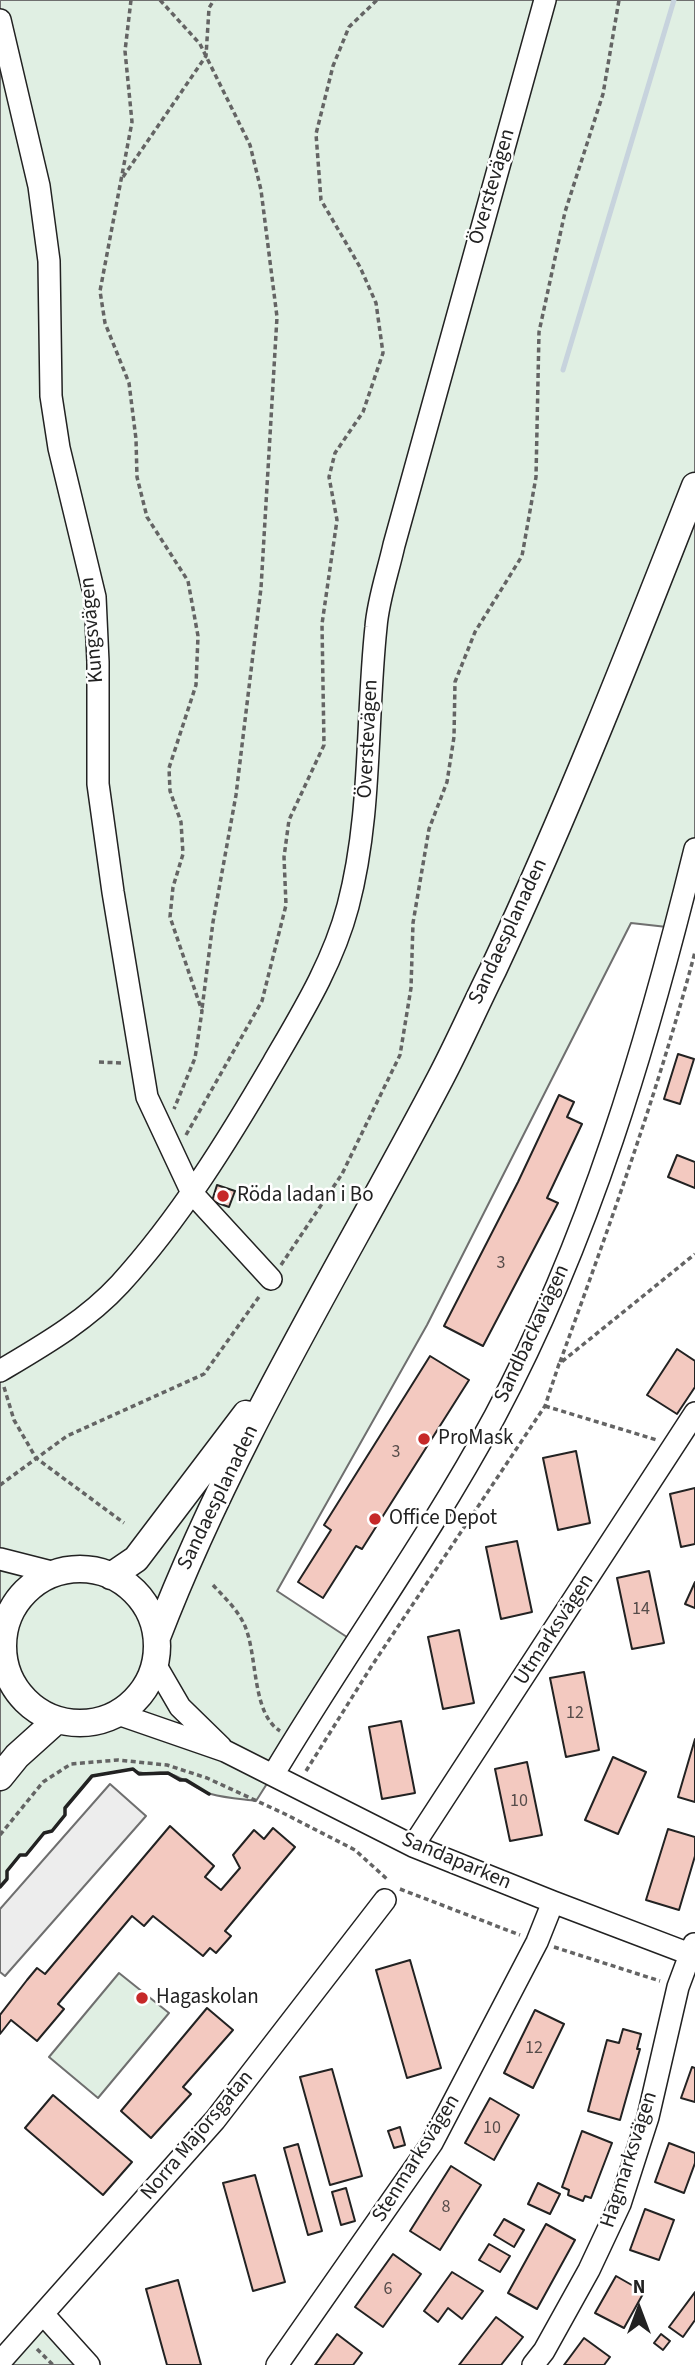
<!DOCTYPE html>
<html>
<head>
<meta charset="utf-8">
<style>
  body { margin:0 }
  #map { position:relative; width:695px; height:2365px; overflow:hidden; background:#fff; font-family:"Source Sans 3",sans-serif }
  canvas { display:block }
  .north { position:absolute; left:604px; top:2274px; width:70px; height:70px; -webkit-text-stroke:5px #fff; paint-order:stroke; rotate:0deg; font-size:19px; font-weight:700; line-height:28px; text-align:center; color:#222 }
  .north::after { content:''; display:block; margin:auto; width:24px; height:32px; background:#222; clip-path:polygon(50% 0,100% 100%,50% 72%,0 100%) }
</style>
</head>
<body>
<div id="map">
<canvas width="695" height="2365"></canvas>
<div class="north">N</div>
</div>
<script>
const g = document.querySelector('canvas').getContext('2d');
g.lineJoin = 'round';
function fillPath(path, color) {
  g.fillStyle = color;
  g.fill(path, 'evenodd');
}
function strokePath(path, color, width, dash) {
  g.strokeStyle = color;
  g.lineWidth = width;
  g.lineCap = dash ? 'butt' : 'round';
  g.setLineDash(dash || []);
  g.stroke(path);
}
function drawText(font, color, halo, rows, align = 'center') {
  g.font = font + ' "Source Sans 3",sans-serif';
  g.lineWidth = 5;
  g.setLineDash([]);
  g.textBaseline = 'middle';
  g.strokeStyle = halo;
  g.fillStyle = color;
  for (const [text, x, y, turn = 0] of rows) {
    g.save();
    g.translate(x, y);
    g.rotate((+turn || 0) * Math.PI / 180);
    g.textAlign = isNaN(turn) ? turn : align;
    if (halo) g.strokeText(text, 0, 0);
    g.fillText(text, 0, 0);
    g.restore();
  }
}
const green = new Path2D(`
  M0,0H695V849L676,928L631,923L427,1325L277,1591L356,1643L256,1801C241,1799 225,1798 211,1794C195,1790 182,1775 166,1773C154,1771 143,1777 133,1769L92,1776L65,1808V1815L52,1831L44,1833L26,1855H20L7,1871V1879L0,1887Z
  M119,1973L169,2013L98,2098L49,2057Z
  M43,2314L89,2365H0Z`);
fillPath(green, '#e0efe3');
strokePath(green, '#6f6f6f', 2);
const parking = new Path2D(`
  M110,1784L146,1816L5,1976L0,1972V1909Z`);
fillPath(parking, '#ededed');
strokePath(parking, '#6f6f6f', 2);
strokePath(new Path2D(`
  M563,370L674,0`), '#c7d3dd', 5);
const building = new Path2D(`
  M678,1054L694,1059L680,1104L664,1099Z
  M559,1095L574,1102L567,1117L582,1124L547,1198L558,1203L483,1346L444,1326L518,1182Z
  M677,1155L695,1162V1188L668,1177Z
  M217,1185L235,1191L229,1207L212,1201Z
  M677,1349L695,1361V1387L677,1414L647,1395Z
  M430,1356L469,1380L362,1549L356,1546L323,1598L298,1582L331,1530L324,1525Z
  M576,1451L590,1523L558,1530L543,1458Z
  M695,1488V1544L681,1547L670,1494Z
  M517,1541L532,1612L501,1619L486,1547Z
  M649,1571L664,1643L632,1649L617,1578Z
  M695,1582V1608L685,1604Z
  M459,1630L474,1703L443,1709L428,1637Z
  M584,1672L599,1750L566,1757L550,1678Z
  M401,1721L415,1793L382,1799L369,1727Z
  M695,1739V1802L678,1797Z
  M613,1757L646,1772L618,1834L585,1820Z
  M527,1762L542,1835L510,1841L495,1769Z
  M170,1826L214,1866L205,1877L221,1890L240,1868L233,1855L254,1830L264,1839L273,1828L295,1847L225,1931L231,1936L216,1953L210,1948L203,1956L153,1916L144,1926L132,1916L58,2004L64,2009L37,2041L11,2020L0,2034V2015L27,1980L37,1968L45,1974Z
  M668,1829L695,1837V1856L679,1910L646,1900Z
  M410,1960L441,2068L407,2078L376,1970Z
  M207,2008L233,2030L183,2087L191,2094L151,2138L121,2111Z
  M535,2010L564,2024L533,2088L504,2073Z
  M623,2029L641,2034L637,2049H640L620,2120L588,2111L607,2040L619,2043Z
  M692,2067L695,2068V2102L681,2098Z
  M332,2069L362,2176L330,2185L300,2077Z
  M53,2095L132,2162L103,2195L25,2128Z
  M490,2098L519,2115L494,2160L465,2143Z
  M400,2127L405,2145L394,2148L388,2131Z
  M582,2131L612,2143L591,2198L585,2196L583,2201L568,2195L569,2190L562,2187Z
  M669,2143L695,2153V2163L684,2193L655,2182Z
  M298,2144L322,2231L308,2235L284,2148Z
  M451,2166L481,2185L440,2250L410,2231Z
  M255,2175L285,2282L253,2291L223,2183Z
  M538,2183L560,2194L550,2214L528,2204Z
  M346,2188L355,2221L341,2225L332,2192Z
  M645,2209L674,2220L659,2260L630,2250Z
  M504,2219L524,2230L514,2247L494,2235Z
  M546,2224L575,2240L537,2309L508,2293Z
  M489,2244L510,2256L500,2272L479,2260Z
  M393,2254L421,2274L383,2327L355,2307Z
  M452,2272L483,2291L462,2319L448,2308L438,2322L424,2311Z
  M616,2276L644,2292L624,2328L595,2313Z
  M178,2280L201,2365H167L146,2289Z
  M695,2292V2320L683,2337L669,2327Z
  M496,2317L523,2337L501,2365H459Z
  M337,2334L362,2353L353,2365H315Z
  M661,2334L670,2341L663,2350L654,2343Z
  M584,2338L610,2357L604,2365H564Z`);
fillPath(building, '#f3c9c0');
strokePath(building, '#222', 2);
const minor = new Path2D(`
  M0,20L39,186L49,261L51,396L59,448L95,597L98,662V784L113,892L147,1097L192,1193L271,1279
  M0,1371C42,1346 86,1321 120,1284C180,1218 228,1140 273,1063C302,1013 333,963 348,906C372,815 366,721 376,627C378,600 388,572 394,545L545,0
  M0,1559L55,1573
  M0,1615L5,1625
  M155,1664L180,1707L221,1747
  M118,1714L225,1751L413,1846L553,1902L695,1956
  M273,1775C345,1654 428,1540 495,1416C590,1238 647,1044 695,849
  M413,1846L695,1413
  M43,2314L89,2365
  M0,2362L215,2120L385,1900
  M277,2365L432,2143L537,1942L553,1902
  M533,2365L544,2351L589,2270L620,2204L648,2117L678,1987L694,1944`);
const major = new Path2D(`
  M3 1646a77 77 0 1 1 154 0a77 77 0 1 1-154 0Z
  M111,1576L136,1559L246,1414
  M157,1637C232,1442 343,1264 440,1079C459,1043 475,1006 493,970C567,812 631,649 695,486
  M0,1777L17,1756L57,1720`);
strokePath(minor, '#222', 24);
strokePath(major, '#222', 29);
strokePath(new Path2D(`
  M131,0L125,51L132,122L100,291L105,323L129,383L136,439L137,477L147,517L188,581L198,636L196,685L169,768L170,791L181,822L183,854L173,887L170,917L202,1011L195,1058L174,1109
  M160,0L200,44L250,145L261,190L277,317L261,588L236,795L213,922L202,1009
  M123,177L206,56L209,8L214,0
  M99,1062L121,1063
  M186,1135L262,1001L286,905L284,857L289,820L324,745L322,624L337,520L329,477L335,453L363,412L383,353L376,303L360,267L321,200L316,134L333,66L349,27L377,0
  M281,1265L342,1174L400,1055L411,988L413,923L429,829L447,782L454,737L455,682L475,632L522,556L536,477L539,332L565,212L603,94L619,0
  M560,1362C609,1227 658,1092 695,952
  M4,1387L14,1420L36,1458L124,1523
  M545,1406L657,1440
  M0,1485L67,1436L204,1374L261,1294
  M213,1585C224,1597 237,1609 244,1624C258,1653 251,1713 280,1731
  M306,1771L371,1667L545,1406L559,1364L695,1254
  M0,1835L43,1782L71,1764L118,1760L167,1765L207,1778L285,1814L355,1850L388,1880
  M400,1889L520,1935
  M554,1947L660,1981
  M37,2349L53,2365`), '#646464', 3.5, [5, 3.5]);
strokePath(minor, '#fff', 21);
strokePath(major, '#fff', 26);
strokePath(new Path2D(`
  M0,1887L7,1879V1871L20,1855H26L44,1833L52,1831L65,1815V1808L92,1776L133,1769L139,1774L168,1773L180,1780H186L209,1794`), '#222', 3.5);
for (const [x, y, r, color] of [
  [223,1196,7,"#c62828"],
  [424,1439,7,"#c62828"],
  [375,1519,7,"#c62828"],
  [142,1998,7,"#c62828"]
]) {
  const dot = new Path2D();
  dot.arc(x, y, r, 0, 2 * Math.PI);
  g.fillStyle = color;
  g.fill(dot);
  strokePath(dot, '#fff', 2.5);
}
drawText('18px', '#564c4a', null, [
  ["3",501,1264],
  ["3",396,1453],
  ["14",641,1610],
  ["12",575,1714],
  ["10",519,1802],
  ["12",534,2049],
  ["10",492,2129],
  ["8",446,2208],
  ["6",388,2290]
]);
drawText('21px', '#222', '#fff', [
  ["Överstevägen",493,187,-74],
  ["Kungsvägen",93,630,-95],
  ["Överstevägen",369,739,-87],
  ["Sandaesplanaden",509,932,-65],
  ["Sandbackavägen",533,1334,-65],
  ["Sandaesplanaden",219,1498,-64],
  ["Utmarksvägen",555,1630,-57],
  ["Sandaparken",456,1862,23],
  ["Norra Majorsgatan",198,2136,-50],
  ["Stenmarksvägen",417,2159,-58],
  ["Hagmarksvägen",630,2160,-72]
]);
drawText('21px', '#222', '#fff', [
  ["Röda ladan i Bo",237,1196],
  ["ProMask",438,1439],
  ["Office Depot",389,1519],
  ["Hagaskolan",156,1998]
], 'left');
</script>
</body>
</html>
